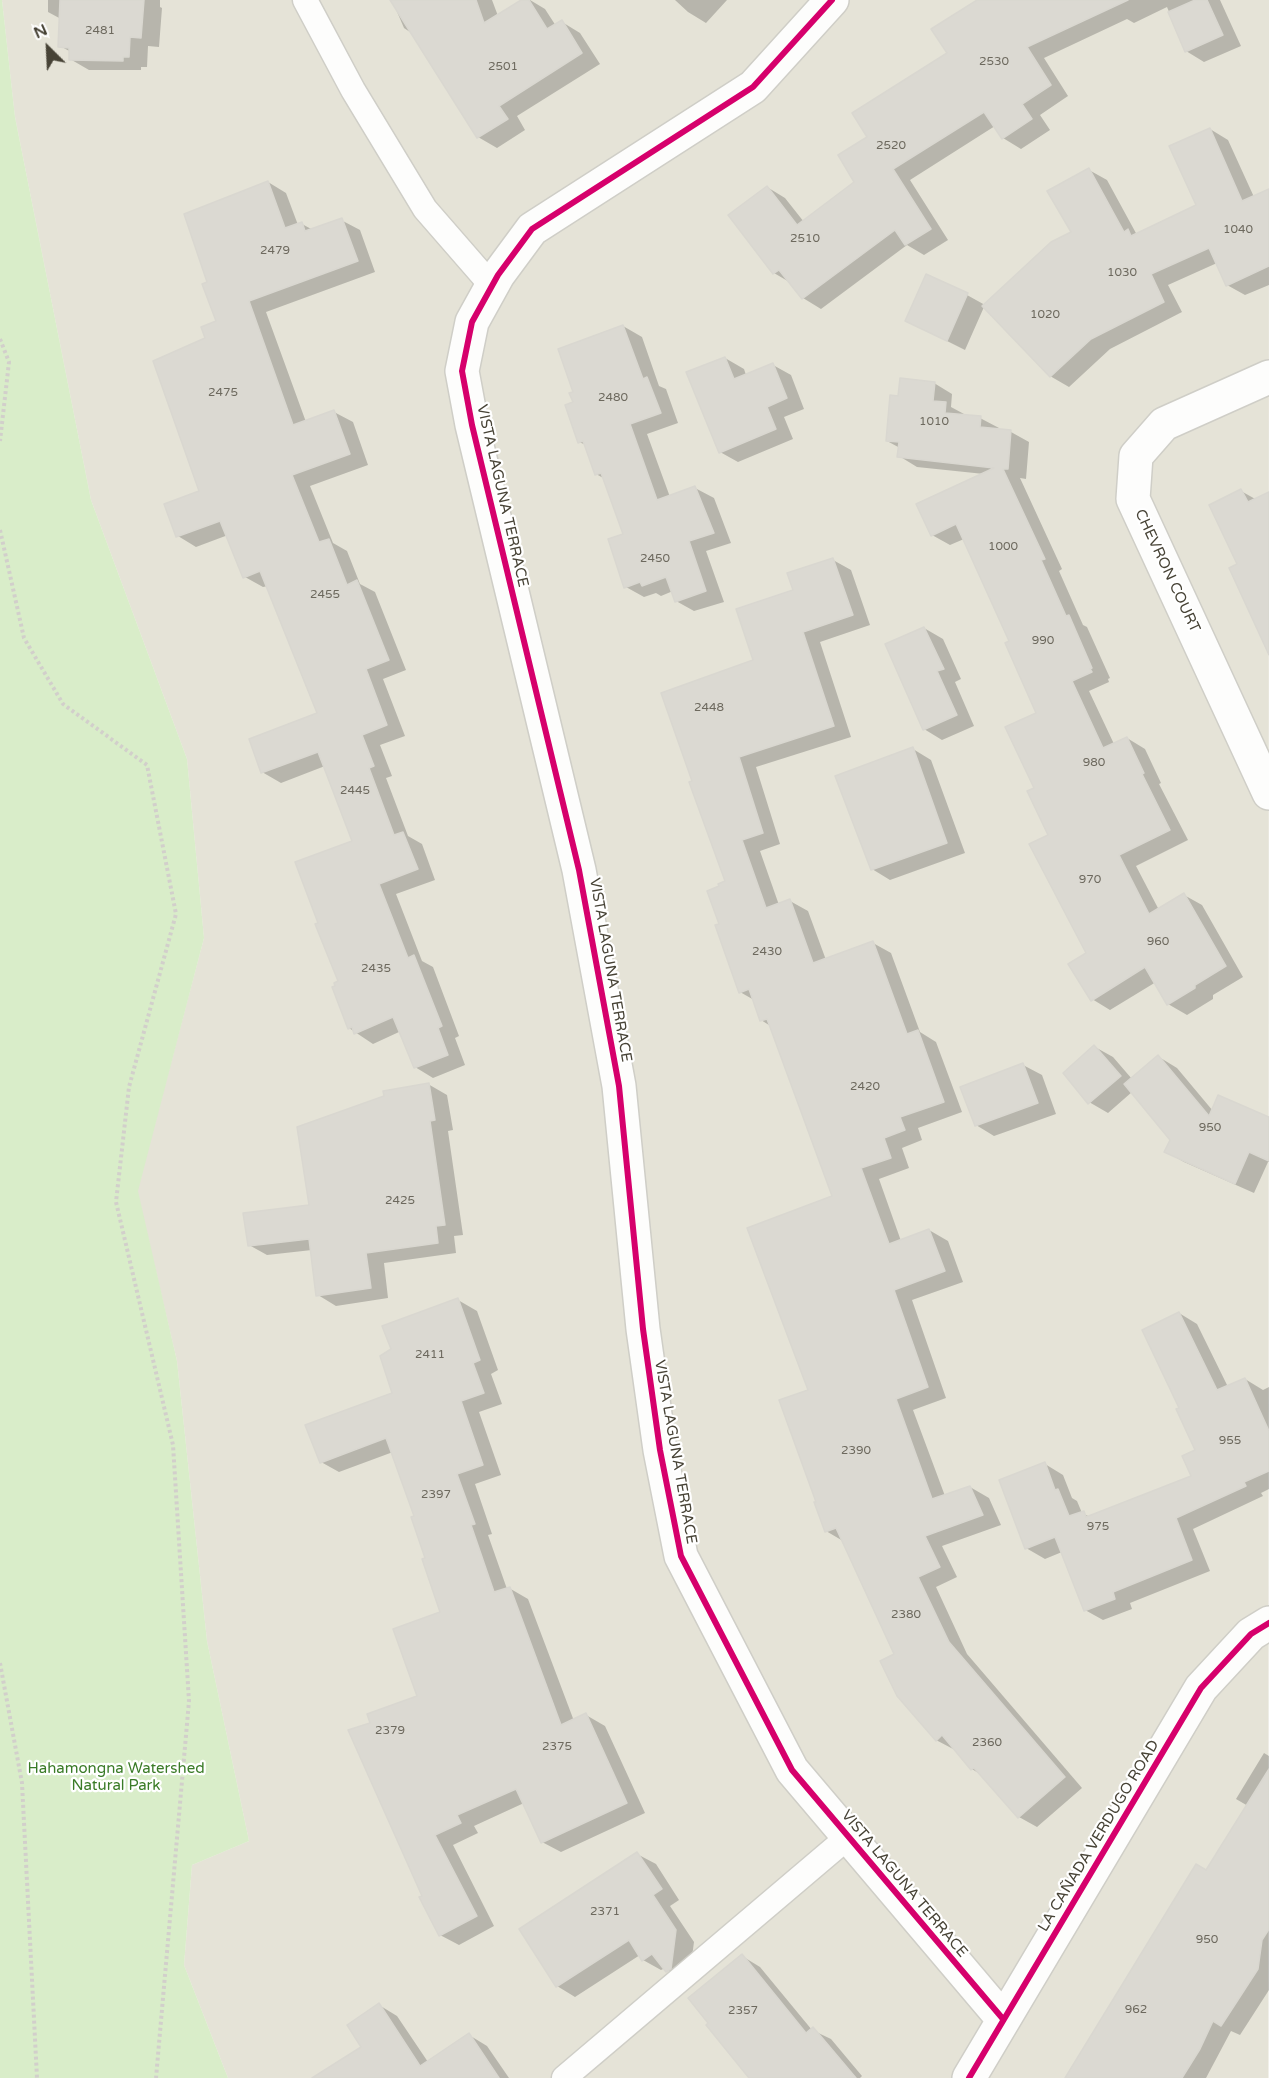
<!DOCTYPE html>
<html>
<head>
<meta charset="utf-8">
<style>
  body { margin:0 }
  #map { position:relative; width:1269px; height:2078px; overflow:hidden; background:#f1f0ea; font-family:"Varela Round",sans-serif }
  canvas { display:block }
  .north { position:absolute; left:18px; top:18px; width:60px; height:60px; -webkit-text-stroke:4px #fff; paint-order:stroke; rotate:336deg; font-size:16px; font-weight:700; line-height:24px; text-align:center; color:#474336 }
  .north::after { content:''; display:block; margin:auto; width:21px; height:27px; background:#474336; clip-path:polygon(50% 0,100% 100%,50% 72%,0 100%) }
</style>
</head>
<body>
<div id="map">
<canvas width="1269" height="2078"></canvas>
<div class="north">N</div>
</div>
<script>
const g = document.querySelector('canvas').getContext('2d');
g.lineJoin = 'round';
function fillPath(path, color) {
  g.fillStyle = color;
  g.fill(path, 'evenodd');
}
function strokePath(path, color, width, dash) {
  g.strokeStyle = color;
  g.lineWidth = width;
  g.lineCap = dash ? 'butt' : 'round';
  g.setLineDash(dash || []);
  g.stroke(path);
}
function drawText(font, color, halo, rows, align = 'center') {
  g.font = font + ' "Varela Round",sans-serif';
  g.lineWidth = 4.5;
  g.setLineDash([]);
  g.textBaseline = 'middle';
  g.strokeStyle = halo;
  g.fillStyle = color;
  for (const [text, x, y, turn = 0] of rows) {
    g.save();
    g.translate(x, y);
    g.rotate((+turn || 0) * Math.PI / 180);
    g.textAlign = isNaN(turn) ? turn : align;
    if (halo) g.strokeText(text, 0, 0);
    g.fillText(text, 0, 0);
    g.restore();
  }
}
fillPath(new Path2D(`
  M2,0H1269L1268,2078H228L184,1965L192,1865L249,1841L207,1641L177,1361L137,1191L204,938L187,759L91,500L15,117Z`), '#e5e3d7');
fillPath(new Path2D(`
  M0,0H2L15,117L91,500L187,759L204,938L138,1191L177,1361L207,1641L249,1841L192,1865L184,1965L228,2078H0Z`), '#d9edc9');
fillPath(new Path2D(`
  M48,0H160V7L162,8L159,47L148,46L147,67H141V70H89L70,59L71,52L60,46L61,19L48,12Z
  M392,0H492L498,16L524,0H530L545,9L556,26L562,22L580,33L600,64L517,116L525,130L497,148L478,137L413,34L404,28Z
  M675,0H727L706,23L688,12Z
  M978,0H1220L1241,46L1204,62L1186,51L1167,7L1134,23L1127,19L1044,58L1068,96L1040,115L1050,130L1021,149L1003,138L995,126L910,180L948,240L924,255L907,245L821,309L803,298L791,283L774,273L767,187L785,198L804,222L856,182L869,137L949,54Z
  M1210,129L1228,140L1254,197L1269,191V285L1245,295L1227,285L1217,263L1168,285L1182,312L1110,349L1069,387L1050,376L984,307L965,350L907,321L967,295L985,305L1073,233L1089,170L1107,180L1137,235L1198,205Z
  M268,182L286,193L298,225L302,224L313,230L341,220L360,230L375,272L266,312L306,422L334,412L353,422L368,465L310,486L333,543L347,551L360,584L375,592L406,670L383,679L405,736L380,745L392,776L386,778L408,836L422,844L435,880L396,894L422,961L433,967L459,1036L455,1038L465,1065L433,1078L415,1067L399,1032L373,1044L349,1028L339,982L320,924L354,842L325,766L281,783L262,772L319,714L268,586L263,587L245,577L228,535L196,547L178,536L201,492L207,339L218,322L209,283Z
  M623,326L642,337L659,386L666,389L678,423L647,434L670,497L695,488L714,498L731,543L706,551L724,602L694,611L676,601L673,591L661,596L656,593L644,597L626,587L625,535L605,479L596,474L586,445L579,442L575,403Z
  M725,358L744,369L746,375L773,365L791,375L804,409L784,417L793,439L738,462L720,452Z
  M934,383L952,394L951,407L964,414V416L980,418L999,428V430L1011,432L1029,442L1026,479L1020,478L1062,569L1059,571L1083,625L1087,627L1110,678L1108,679L1109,682L1089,691L1114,744L1127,738L1145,749L1161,783L1159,784L1188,840L1136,866L1159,910L1184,895L1202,905L1243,977L1213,995V999L1187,1015L1168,1004L1156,982L1110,1010L1092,999L1088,954L1036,788L1038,713L1011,642L964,539L950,545L932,535L984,474L917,467L899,456L900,448L887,441L900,397Z
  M1241,491L1257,500L1269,494V643L1239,565Z
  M833,560L851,570L870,625L820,642L851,737L756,767L780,844L760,851L779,905L790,901L808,911L826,960L873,943L891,953L920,1032L936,1042L962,1112L918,1128L922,1140L902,1148L909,1168L879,1179L901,1241L929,1230L948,1241L963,1282L912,1300L946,1398L913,1410L945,1496L970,1487L989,1498L1001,1525L942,1546L957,1577L936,1587L967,1654L1082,1788L1037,1827L1019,1817L983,1776L972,1769L955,1750L936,1740L843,1541L826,1531L818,1502L810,1391L834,1197L772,1027L761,1020L754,1000L740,992L721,925L727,882L691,783L755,661L795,591Z
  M924,628L943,639L961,679L955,682L974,726L942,740L924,729Z
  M913,749L931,760L965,853L890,880L872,869Z
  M1095,1047L1113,1057L1132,1079L1159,1057L1177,1068L1213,1111L1269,1119V1162H1268L1254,1193L1184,1162L1166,1152L1171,1140L1132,1092L1108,1113L1089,1102Z
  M1023,1065L1042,1075L1056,1114L994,1136L976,1125Z
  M428,1084L447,1095L453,1130L448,1131L463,1235L454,1236L456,1253L384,1263L388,1298L336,1306L318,1295L312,1250L267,1255L249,1245L311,1206L385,1097Z
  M458,1300L477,1311L498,1370L491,1374L502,1404L479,1412L501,1475L475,1484L492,1534L488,1535L507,1589L509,1588L528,1599L574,1721L586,1715L605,1726L645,1813L561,1852L542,1842L524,1803L474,1826L478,1833L453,1845L494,1926L459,1945L440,1935L423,1897L372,1723L419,1697L442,1613L416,1517L393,1452L339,1472L321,1462L394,1394Z
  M1179,1313L1197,1324L1228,1387L1245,1379L1263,1390L1269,1387V1489L1261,1493L1263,1496L1193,1529L1210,1571L1130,1603L1132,1609L1103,1620L1085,1610L1062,1552L1045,1559L1026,1548L1045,1464L1063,1475L1072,1498L1077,1501L1082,1513L1090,1517L1193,1477L1197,1450L1181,1409Z
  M1264,1753L1269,1756V1990L1240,2035L1231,2031L1206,2078H1067L1207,1872L1248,1806L1236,1799Z
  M637,1854L656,1864L679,1900L670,1906L694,1942L689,1979L686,1982L665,1968L661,1970L643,1960L640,1955L575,1997L557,1986Z
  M742,1956L760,1967L812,2030L831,2039L862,2076L860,2078H751Z
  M379,2005L397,2016L428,2062L469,2035L487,2046L509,2078H315L363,2047Z`), '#0003');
const building = new Path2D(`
  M60,0H144L141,38L130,37L129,57H123V61L69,60V48L58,47Z
  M390,0H476L484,23L521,0H529L547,29L562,20L582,53L499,106L508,119L477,138Z
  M977,0H1128L1027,47L1051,85L1022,104L1032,119L1002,139L984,112L893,169L931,229L905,245L895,230L802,299L779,270L773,274L728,215L767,186L797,225L854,182L838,155L867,137L852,113L947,53L931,29Z
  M1195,0H1207L1223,35L1185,52L1168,12Z
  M1210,128L1242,201L1269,189V266L1226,286L1209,248L1151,274L1164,302L1091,339L1050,377L982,306L1051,242L1071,232L1047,191L1089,168L1124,232L1128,229L1131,236L1196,205L1169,146Z
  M268,181L285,228L302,222L305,231L342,218L358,261L249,301L293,425L334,410L350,454L292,475L319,542L329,539L347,585L357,580L389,660L366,669L387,725L362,735L374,766L369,768L394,835L403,832L418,869L379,884L408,958L414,955L442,1026L438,1028L448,1055L414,1068L393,1017L354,1034L352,1027L348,1029L332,987L335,986L334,983L338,981L315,924L318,923L295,862L352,841L318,752L261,773L249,739L317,713L260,571L243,578L220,521L176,537L164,504L199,491L153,361L205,338L201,327L216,321L202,284L207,282L184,214Z
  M926,274L968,293L947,341L905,321Z
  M623,325L643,379L647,377L661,413L630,424L657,500L695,486L714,533L689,541L706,591L675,602L666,577L642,586L640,582L624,588L608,539L623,534L601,473L595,475L583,441L578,443L565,405L573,402L569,393L573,392L558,349Z
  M725,357L734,379L773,363L787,398L767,407L776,429L719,453L686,372Z
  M900,378L935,382L933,401L946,402L945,413L981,416L980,427L1011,430L1008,469H1003L1045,559L1041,560L1066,616L1069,615L1092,668L1090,669L1092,672L1072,681L1103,748L1127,737L1144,773L1142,774L1170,830L1119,855L1149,914L1184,893L1226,966L1195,985V988L1167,1005L1145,967L1091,1001L1068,964L1086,953L1029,844L1048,835L1027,791L1034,788L1005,727L1036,713L1005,643L1009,641L956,524L931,536L916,504L994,468L897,457L899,442L886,441L890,395L898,396Z
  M1241,489L1248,502L1269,492V655L1229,568L1237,564L1209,505Z
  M833,558L853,615L803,632L834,726L739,757L763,833L742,840L766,908L790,899L813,963L873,941L907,1034L918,1030L944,1102L900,1117L905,1130L884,1138L891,1158L861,1168L889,1244L929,1229L945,1271L894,1290L928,1387L896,1399L932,1499L970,1486L983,1515L925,1536L940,1567L918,1577L949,1642L1065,1777L1018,1818L974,1768L971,1770L942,1735L936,1741L897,1696L880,1661L894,1654L836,1528L825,1532L814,1502H816L779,1400L808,1390L747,1228L832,1196L767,1019L760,1021L749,989L739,993L715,925L719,924L707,891L719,886L718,884L725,881L689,782L692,781L661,693L753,660L736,609L793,590L787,573Z
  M924,627L944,669L937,671L957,715L923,730L885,644Z
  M913,747L947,843L871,870L835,776Z
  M1094,1045L1121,1076L1088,1104L1063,1073Z
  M1158,1055L1209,1116L1218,1095L1269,1117V1161L1249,1152L1235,1184L1164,1152L1170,1140L1124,1084Z
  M1023,1063L1038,1103L975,1126L960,1087Z
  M429,1083L435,1120L430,1121L445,1225L436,1226L438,1243L366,1253L371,1288L316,1296L309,1239L248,1246L243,1213L309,1205L297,1127L384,1096L383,1091Z
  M458,1298L480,1360L473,1363L484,1393L461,1401L483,1465L457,1474L475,1524L471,1525L494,1592L510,1587L561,1725L586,1713L627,1803L541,1843L516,1789L457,1815L461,1823L435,1835L477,1916L439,1936L419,1897L422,1896L348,1730L370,1723L367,1714L417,1696L393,1629L440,1612L422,1559L425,1558L411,1517L414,1516L386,1438L320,1463L305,1425L392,1393L380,1356L391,1349L382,1326Z
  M1179,1312L1217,1390L1245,1378L1269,1431V1471L1244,1482L1246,1486L1176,1518L1192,1560L1113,1592L1115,1599L1084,1611L1055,1537L1025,1549L999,1480L1045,1462L1055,1490L1058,1489L1069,1516L1084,1511L1086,1517L1191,1476L1182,1456L1195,1450L1176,1409L1179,1408L1142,1330Z
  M1269,1769V1929L1262,1940L1258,1969L1221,2026L1213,2021L1200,2049L1182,2078H1065L1196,1864L1206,1870Z
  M637,1852L662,1889L653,1895L676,1930L671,1969L666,1972L652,1954L642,1961L629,1940L556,1987L519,1929Z
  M742,1954L806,2033L813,2027L856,2078H749L706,2025L708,2023L688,1998Z
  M379,2003L420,2066L469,2033L499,2078H312L361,2047L347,2025Z`);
fillPath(building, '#dbd9d2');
strokePath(building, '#d9d7d0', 1.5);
const service = new Path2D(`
  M305,0L353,90L425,209L492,286
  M564,2078L848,1837`);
const minor = new Path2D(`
  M832,0L753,87L532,229L498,275L472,322L462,371L472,425L579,870L619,1086L643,1329L660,1450L681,1556L792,1770L1003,2019
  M1269,377L1164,424L1136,456L1133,499L1269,793
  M969,2078L1201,1688L1251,1634L1269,1623`);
strokePath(service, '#cfcec7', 27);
strokePath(minor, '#cfcec7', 36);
strokePath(new Path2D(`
  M0,339L9,362L0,441
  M0,530L24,638L63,704L147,765L176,914L129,1087L116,1202L173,1445L189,1701L156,2078
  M0,1663L22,1783L37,2078`), '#d2cfcb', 4, [3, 3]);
strokePath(service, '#fdfdfc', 24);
strokePath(minor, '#fdfdfc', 33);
strokePath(new Path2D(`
  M832,0L753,87L532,229L498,275L472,322L462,371L472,425L579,870L619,1086L643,1329L660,1450L681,1556L792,1770L1003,2019
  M969,2078L1201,1688L1251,1634L1269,1623`), '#d6006c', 6);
drawText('12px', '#6d695e', null, [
  ["2481",100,31],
  ["2530",994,62],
  ["2501",503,67],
  ["2520",891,146],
  ["1040",1238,230],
  ["2510",805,239],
  ["2479",275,251],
  ["1030",1122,273],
  ["1020",1045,315],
  ["2475",223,393],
  ["2480",613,398],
  ["1010",934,422],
  ["1000",1003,547],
  ["2450",655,559],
  ["2455",325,595],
  ["990",1043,641],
  ["2448",709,708],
  ["980",1094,763],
  ["2445",355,791],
  ["970",1090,880],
  ["960",1158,942],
  ["2430",767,952],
  ["2435",376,969],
  ["2420",865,1087],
  ["950",1210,1128],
  ["2425",400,1201],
  ["2411",430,1355],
  ["955",1230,1441],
  ["2390",856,1451],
  ["2397",436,1495],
  ["975",1098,1527],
  ["2380",906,1615],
  ["2379",390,1731],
  ["2360",987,1743],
  ["2375",557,1747],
  ["2371",605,1912],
  ["950",1207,1940],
  ["962",1136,2010],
  ["2357",743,2011]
]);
drawText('15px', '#474336', '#fff', [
  ["VISTA LAGUNA TERRACE",502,496,77],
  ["CHEVRON COURT",1167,571,65],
  ["VISTA LAGUNA TERRACE",610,970,80],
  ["VISTA LAGUNA TERRACE",675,1452,80],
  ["LA CAÑADA VERDUGO ROAD",1099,1836,-59],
  ["VISTA LAGUNA TERRACE",904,1884,50]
]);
drawText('15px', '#3a7b27', '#fff', [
  ["Hahamongna Watershed",116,1769],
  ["Natural Park",116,1786]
]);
</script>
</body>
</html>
